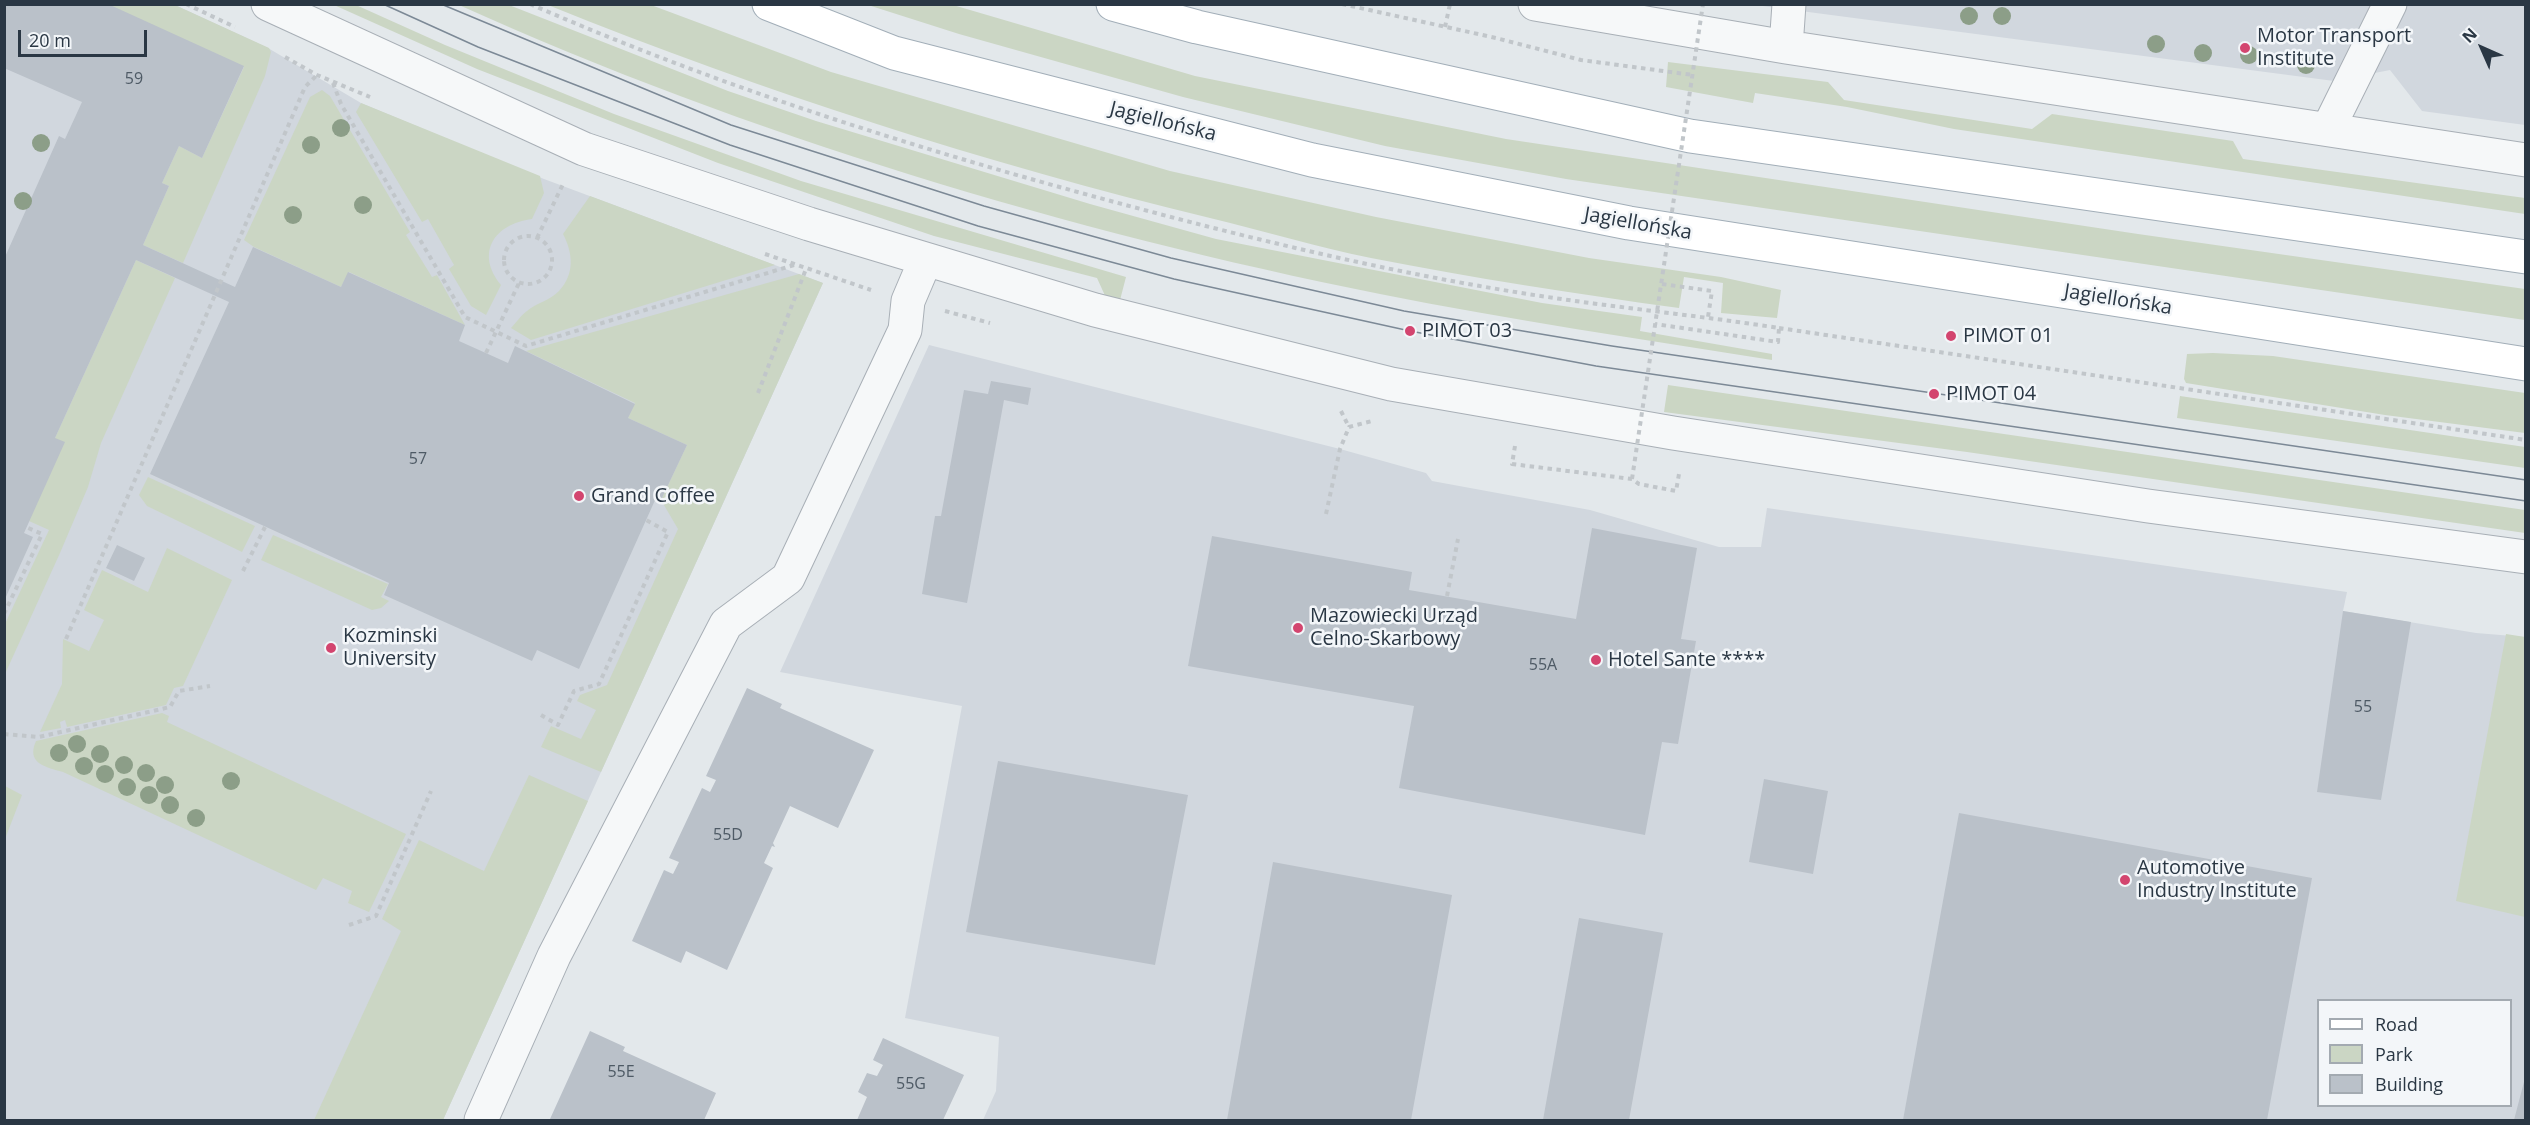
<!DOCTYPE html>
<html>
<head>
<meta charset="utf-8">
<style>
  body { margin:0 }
  #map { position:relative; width:2530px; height:1125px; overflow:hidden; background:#e3e8eb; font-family:"Open Sans",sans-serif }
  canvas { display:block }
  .frame { position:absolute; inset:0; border:6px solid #2a3744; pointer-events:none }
  .legend { position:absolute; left:2317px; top:999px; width:195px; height:108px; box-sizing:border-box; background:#f3f6f9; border:2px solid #a3aab1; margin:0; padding:8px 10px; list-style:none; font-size:18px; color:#2a3744 }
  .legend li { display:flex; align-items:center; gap:12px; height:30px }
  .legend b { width:30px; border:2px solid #a3aab1 }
  .north { position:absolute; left:2452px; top:18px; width:60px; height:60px; -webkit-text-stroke:4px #f3f6f9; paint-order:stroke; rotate:315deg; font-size:16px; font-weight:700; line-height:24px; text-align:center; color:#2a3744 }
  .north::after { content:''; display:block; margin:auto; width:21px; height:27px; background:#2a3744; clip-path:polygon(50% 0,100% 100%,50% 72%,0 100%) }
  .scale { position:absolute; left:18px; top:30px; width:129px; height:27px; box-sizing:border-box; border:3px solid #2a3744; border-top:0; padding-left:8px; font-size:18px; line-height:21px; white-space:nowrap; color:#2a3744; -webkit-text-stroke:4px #f3f6f9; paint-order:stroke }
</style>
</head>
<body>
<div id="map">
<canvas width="2530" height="1125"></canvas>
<div class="frame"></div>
<ul class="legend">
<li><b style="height:8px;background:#fff"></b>Road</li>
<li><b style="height:16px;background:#cbd6c4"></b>Park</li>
<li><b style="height:16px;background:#bac1c9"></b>Building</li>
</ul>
<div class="north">N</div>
<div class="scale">20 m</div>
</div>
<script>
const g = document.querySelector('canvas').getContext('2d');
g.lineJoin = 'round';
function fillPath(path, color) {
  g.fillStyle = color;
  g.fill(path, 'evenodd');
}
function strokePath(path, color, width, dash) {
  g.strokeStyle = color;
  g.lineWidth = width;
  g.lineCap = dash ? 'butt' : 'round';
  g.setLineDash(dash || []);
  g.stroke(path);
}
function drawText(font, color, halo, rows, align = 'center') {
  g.font = font + ' "Open Sans",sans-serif';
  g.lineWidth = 5;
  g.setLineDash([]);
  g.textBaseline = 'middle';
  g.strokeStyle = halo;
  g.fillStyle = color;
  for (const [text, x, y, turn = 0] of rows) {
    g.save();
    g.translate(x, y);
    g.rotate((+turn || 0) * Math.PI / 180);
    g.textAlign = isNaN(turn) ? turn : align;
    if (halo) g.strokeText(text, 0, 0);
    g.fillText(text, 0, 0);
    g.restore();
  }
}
fillPath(new Path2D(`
  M5,5H175L268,48L361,103L544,179L823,283L443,1120H5Z
  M1755,5H2525V125L2422,111L2390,70L2334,81Z
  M929,345L1340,449L1426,473L1432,481L1590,510L1719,547H1761L1767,508L2347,592L2343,611L2476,633L2525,637V1120H983L996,1091L999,1037L905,1018L962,706L780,672ZM2318,1000H2510V1106H2318Z`), '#d1d7de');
fillPath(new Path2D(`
  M108,5H175L269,48L271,52L265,76L183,263L143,245L169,186L162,183L179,146L202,158L244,67Z
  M334,5H356L445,45L614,114L801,181L1126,277L1119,304L1107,300L1097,278L934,236L718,163L477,69Z
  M459,5H509L728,91L816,121L1090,204L1216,239L1542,303L1642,317L1640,331L1772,354V360C1641,339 1510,320 1380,294C1070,232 747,135 459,5Z
  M548,5H651L831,72L1170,171L1376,217L1589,258L1721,277L1781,290L1777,318L1721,313L1723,283L1684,277L1679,308C1576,294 1473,278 1371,258C1317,247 1264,231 1210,218C984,163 764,92 548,5Z
  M868,5H953L1195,76L1506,139L2138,234L2525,289V320L1566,179L1385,146L1183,97L959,34Z
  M1668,62L1828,82L1844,100L2032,129L2052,114L2233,141L2243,159L2525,198V214L1954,129L1847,107L1755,93L1753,103L1666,87Z
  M322,90L330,96L410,232L406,235L432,277L437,275L465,325L349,272L341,287L254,247L244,240L310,97Z
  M361,103L540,176L544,193L532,219C494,224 475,253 501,285L486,315L471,306L449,269L454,265L428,219L422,222L356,112Z
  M590,196L775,265L531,340L511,328C516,323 521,315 527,311C536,303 551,300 559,291C575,274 573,253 563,234Z
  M136,260L175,278L101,443L88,487L60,553L5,674V624L49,530L29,521L55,438Z
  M799,274L823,283L601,772L541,747L551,726L581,739L596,710L577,701L580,695L607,685L678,529L661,500L687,445L628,418L635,403L526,351Z
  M2213,353L2273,356L2525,393V433L2385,415L2186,383L2184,379L2187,354Z
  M1668,385L2525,510V533L1967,452L1664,412Z
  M2180,396L2525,447V468L2177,418Z
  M148,477L255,526L242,552L147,506L139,495Z
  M273,535L388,584L381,597L389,601L381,608L372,610L261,560Z
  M167,548L232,580L183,686L174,688L166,705L67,727L65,720L60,722L61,728L40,732L62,684L63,639L89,651L104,620L84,610L102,570L148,592Z
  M2506,634L2525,637V917L2456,901Z
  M162,713L169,716L167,722L406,834L369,912L348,903L352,891L323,878L316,890L63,772C45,767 26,763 36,741Z
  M529,775L588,801L443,1120H314L401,931L382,919L419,840L484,871Z
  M5,786L22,795L5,839Z`), '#cbd6c4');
fillPath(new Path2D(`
  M4,4H108L244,66L202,158L179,146L162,183L169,186L143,245L235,287L253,247L341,287L348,272L465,325L459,341L508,363L515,346L635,404L628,418L687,445L661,500L656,498L579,669L537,650L532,661L384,595L389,583L150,474L229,302L136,260L55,438L65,442L24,533L33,537L5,599V257L59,136L65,139L82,102L4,68Z
  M991,381L1031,388L1028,405L1004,400L967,603L922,594L935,516H941L964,390L988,394Z
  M1592,528L1697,548L1681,639L1696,641L1678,744L1662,742L1645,835L1399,788L1414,706L1188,666L1212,536L1412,572L1409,590L1576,619Z
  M117,545L145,558L134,581L106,568Z
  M2343,611L2411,622L2381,800L2317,792Z
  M747,688L782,704L780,708L874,750L838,828L790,806L773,843L775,847L772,846L764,863L773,868L727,970L686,951L681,963L632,941L664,870L673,874L679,862L669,858L702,788L710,792L716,780L706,776Z
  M998,761L1188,795L1155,965L966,932Z
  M1764,779L1828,791L1813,874L1749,862Z
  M1959,813L2312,878L2267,1120H1903Z
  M1273,862L1452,895L1411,1120H1227Z
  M1579,918L1663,933L1629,1120H1543Z
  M590,1031L625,1047L623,1051L716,1093L704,1120L550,1119Z
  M883,1038L964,1075L943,1120H857L867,1097L858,1092L867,1073L877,1076L883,1065L873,1060Z
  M2525,1078L2526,1120H2514Z`), '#bac1c9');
const minor = new Path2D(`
  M268,4L584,149L809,224L1095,310L1391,384L1673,433L2148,506L2526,557
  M1535,4L1786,47L2526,160
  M1786,47L1789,4
  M2328,129L2390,4
  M481,1120L554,956L726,624L788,578L905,330L908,301L925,261`);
const major = new Path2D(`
  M769,4L894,53L1312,160L1629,223L2526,364
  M1113,4L1197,27L1690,136L2526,257`);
strokePath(minor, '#a8afb6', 35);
strokePath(major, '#a2aeb8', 35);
strokePath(new Path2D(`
  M186,4L235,27
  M530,4C713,84 904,145 1096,197C1232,234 1369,268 1509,291C1599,306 1689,314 1779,328L1778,342L1655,324
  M1342,4L1496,38L1581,60L1693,75
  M1445,27L1450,4
  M285,57L317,75L370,97
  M333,83L341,104L465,317L526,346L794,265
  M504 260a24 24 0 1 1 48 0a24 24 0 1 1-48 0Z
  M537,238L564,182
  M765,254L871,290
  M1662,284L1712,291L1708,317
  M945,311L990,323
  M1779,328L2526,440
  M486,353L519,283
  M758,393L806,269
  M1341,411L1349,427
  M1515,446L1512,464L1632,479L1639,484L1676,491L1679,474
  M1326,514L1340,449L1349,427L1372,421
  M243,571L265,527
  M1447,596L1458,539
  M4,614L42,534L26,527
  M66,639L305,87L317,75
  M541,715L558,725L574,691L599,684L668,532L646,520
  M4,734L39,737L170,707L179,691L210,686
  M349,925L376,916L431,791`), '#c1c6ca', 4, [4.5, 4.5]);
strokePath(minor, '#f6f8f9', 33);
strokePath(major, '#fff', 33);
strokePath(new Path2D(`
  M383,4L478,47L730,145L978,226L1174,279L1410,331L1596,366L2526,501
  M441,4L731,125L984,206L1171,258L1404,311L1612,346L2526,480`), '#7c8996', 1.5);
strokePath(new Path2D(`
  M1632,479L1703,4`), '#c1c6ca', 4, [4.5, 4.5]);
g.fillStyle = '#8c9e88';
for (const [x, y] of [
  [1969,16],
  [2002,16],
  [2156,44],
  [2203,53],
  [2249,55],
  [2306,65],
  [341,128],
  [41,143],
  [311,145],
  [23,201],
  [363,205],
  [293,215],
  [77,744],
  [59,753],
  [100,754],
  [124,765],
  [84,766],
  [146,773],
  [105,774],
  [231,781],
  [165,785],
  [127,787],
  [149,795],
  [170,805],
  [196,818]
]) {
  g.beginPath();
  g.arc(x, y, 9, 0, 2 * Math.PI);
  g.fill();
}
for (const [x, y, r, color] of [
  [2245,48,6,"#d3456f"],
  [1410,331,6,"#d3456f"],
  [1951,336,6,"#d3456f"],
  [1934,394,6,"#d3456f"],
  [579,496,6,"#d3456f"],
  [1298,628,6,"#d3456f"],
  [331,648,6,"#d3456f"],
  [1596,660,6,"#d3456f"],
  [2125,880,6,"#d3456f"]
]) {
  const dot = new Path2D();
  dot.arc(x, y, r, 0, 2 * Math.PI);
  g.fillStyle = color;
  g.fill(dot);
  strokePath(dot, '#f3f6f9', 2);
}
drawText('16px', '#4e5a65', null, [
  ["59",134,79],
  ["57",418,459],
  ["55A",1543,665],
  ["55",2363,707],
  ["55D",728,835],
  ["55E",621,1072],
  ["55G",911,1084]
]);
drawText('20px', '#2a3744', '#f3f6f9', [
  ["Motor Transport",2257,36],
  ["Institute",2257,59],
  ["PIMOT 03",1422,331],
  ["PIMOT 01",1963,336],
  ["PIMOT 04",1946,394],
  ["Grand Coffee",591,496],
  ["Mazowiecki Urząd",1310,616],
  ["Celno-Skarbowy",1310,639],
  ["Kozminski",343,636],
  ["University",343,659],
  ["Hotel Sante ****",1608,660],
  ["Automotive",2137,868],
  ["Industry Institute",2137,891]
], 'left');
drawText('20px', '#2a3744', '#f3f6f9', [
  ["Jagiellońska",1163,122,14],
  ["Jagiellońska",1638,224,10],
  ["Jagiellońska",2118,300,9]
]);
</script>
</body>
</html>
